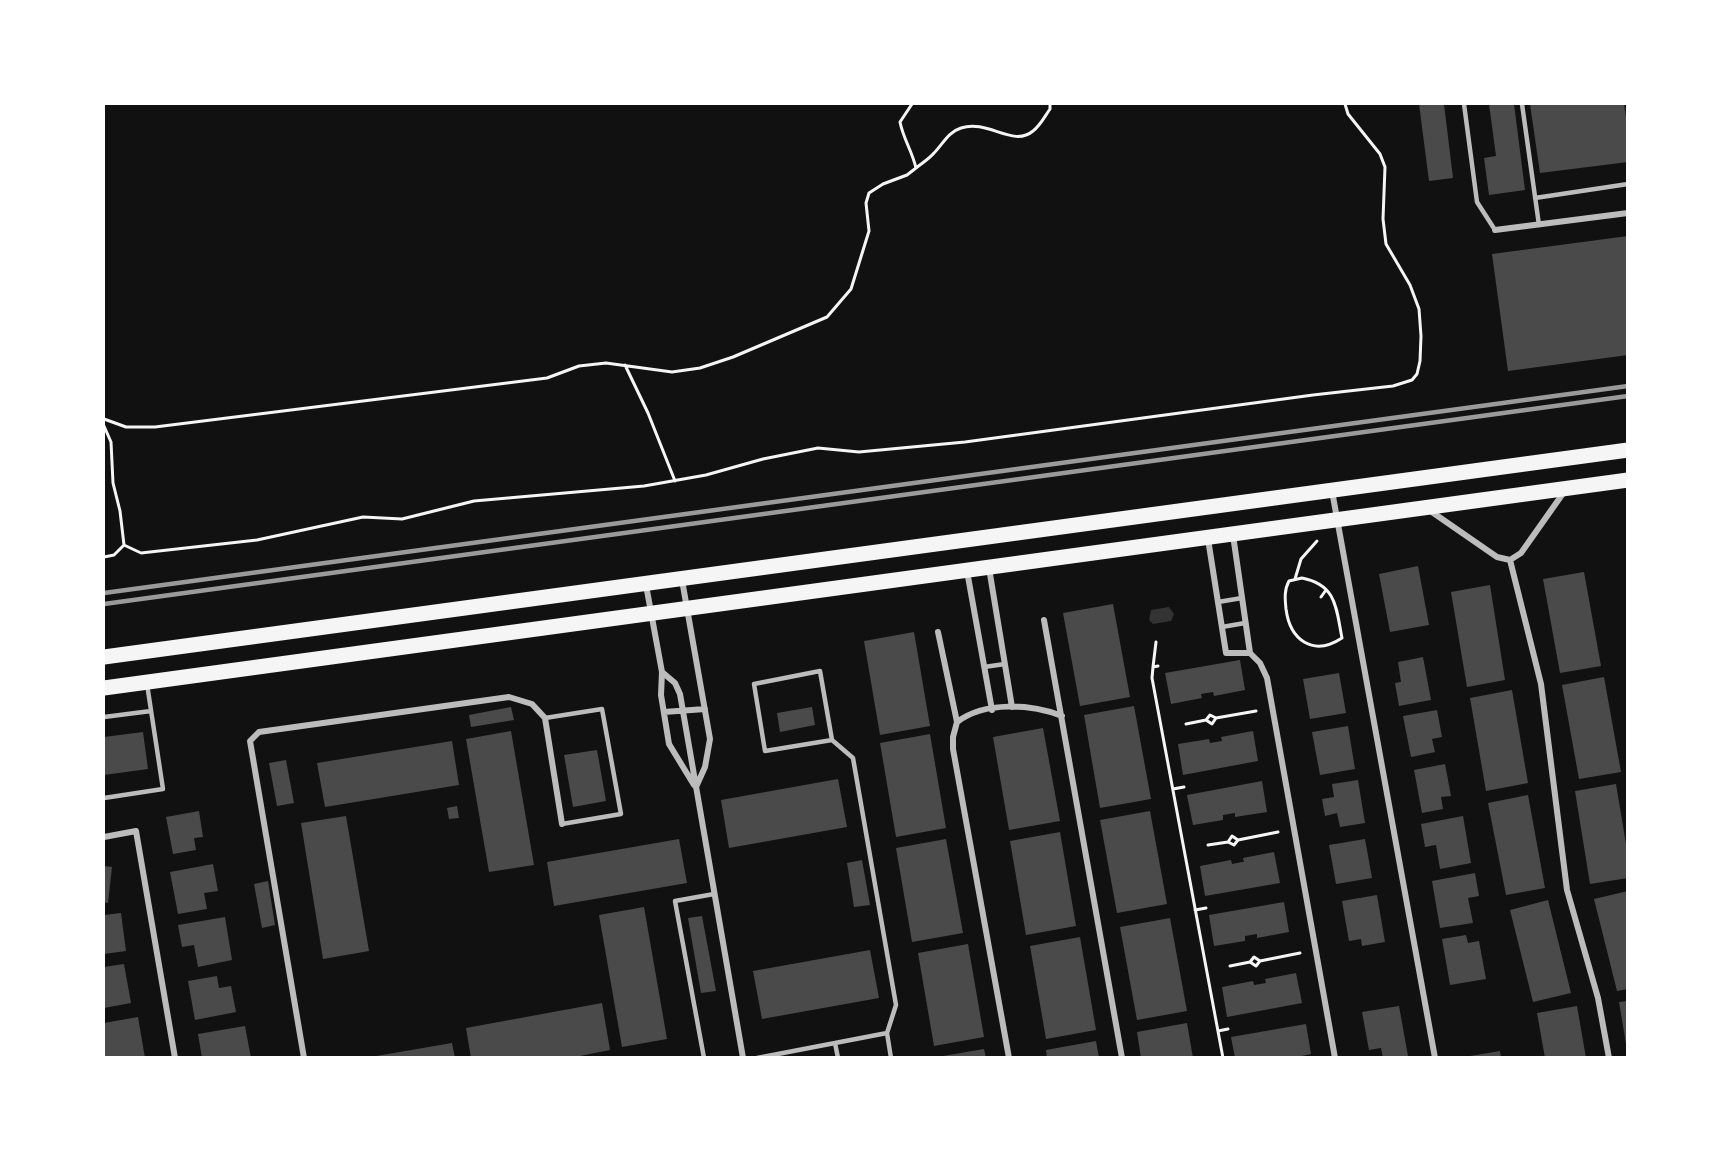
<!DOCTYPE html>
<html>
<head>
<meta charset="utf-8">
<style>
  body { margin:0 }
  #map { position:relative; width:1731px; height:1161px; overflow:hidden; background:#111; font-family:"Asap Condensed",sans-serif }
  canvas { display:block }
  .frame { position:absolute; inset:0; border:105px solid #fff; pointer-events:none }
</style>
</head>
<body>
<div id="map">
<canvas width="1731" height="1161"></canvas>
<div class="frame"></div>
</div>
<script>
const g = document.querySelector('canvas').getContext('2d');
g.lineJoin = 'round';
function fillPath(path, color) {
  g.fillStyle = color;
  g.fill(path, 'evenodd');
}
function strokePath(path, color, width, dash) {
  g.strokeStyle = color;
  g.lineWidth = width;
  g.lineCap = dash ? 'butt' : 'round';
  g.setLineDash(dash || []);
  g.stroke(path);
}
fillPath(new Path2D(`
  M1169,607L1174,614L1171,621L1153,624L1149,620L1151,610Z`), '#333');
fillPath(new Path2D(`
  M1419,104H1444L1453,178L1429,181Z
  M1489,104H1514L1525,190L1489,195L1484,158L1496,156Z
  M1530,104H1624L1628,130V162L1540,173Z
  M1628,236V355L1508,371L1492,254Z
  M1418,566L1429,625L1390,632L1379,574Z
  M1584,572L1601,666L1560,673L1543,579Z
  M1490,585L1505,680L1467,687L1451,592Z
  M1113,604L1130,697L1080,706L1063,613Z
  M914,632L930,726L880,735L864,641Z
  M1423,657L1431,700L1399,706L1395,683L1401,682L1398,662Z
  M1240,660L1245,690L1214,696L1213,692L1201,694L1202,698L1171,704L1165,673Z
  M1339,673L1346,713L1310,719L1303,679Z
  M1604,677L1621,772L1579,779L1562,685Z
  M1512,690L1528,783L1486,791L1470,698Z
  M1134,706L1151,799L1100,808L1084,715Z
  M511,707L514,720L471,727L469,715Z
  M812,707L815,725L780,732L777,713Z
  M1437,710L1442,737L1432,739L1435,752L1411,757L1403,716Z
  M1348,726L1355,769L1320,775L1312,732Z
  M1043,728L1060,821L1009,830L993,737Z
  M511,731L534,865L489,872L466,739Z
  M1253,731L1258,761L1183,775L1178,744L1209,739L1210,743L1222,741L1221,737Z
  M143,732L148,769L104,775V737Z
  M930,734L946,828L896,837L880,743Z
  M452,741L459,785L325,807L317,763Z
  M597,750L606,801L573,807L564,755Z
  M286,760L294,803L277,806L269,763Z
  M1445,764L1451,796L1441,797L1443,809L1422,813L1414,770Z
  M838,779L847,827L729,848L721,800Z
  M1358,780L1365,823L1340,827L1337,813L1325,816L1322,799L1334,797L1332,784Z
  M1262,781L1267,812L1235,817V813L1223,815V820L1193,825L1187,795Z
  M1616,784L1628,856V878L1590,884L1575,791Z
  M1528,795L1545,888L1506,895L1488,803Z
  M457,806L459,818L449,819L447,808Z
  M199,811L203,837L194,838L196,850L173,854L166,817Z
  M1150,811L1167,904L1117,913L1100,820Z
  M346,816L369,951L323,959L301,823Z
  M1463,816L1471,863L1440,869L1436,845L1425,847L1421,824Z
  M1060,832L1076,926L1026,935L1010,841Z
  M679,839L687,883L554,906L547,862Z
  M946,839L963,933L912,942L896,848Z
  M1365,839L1372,878L1336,884L1329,845Z
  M1274,852L1280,883L1205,896L1200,866L1231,860L1232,864L1242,862H1244L1243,858Z
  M862,860L870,905L854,907L847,863Z
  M213,864L218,891L204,893L207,909L178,914L170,872Z
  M104,866L112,867L108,903L104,902Z
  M1475,873L1479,896L1468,898L1473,923L1440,928L1432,881Z
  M268,881L275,925L262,928L254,884Z
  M1628,891V989L1617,991L1594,899Z
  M1377,895L1385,942L1362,946L1361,939L1349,941L1342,901Z
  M1548,900L1571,993L1533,1002L1510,910Z
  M1284,902L1289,932L1257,938V934L1245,936V941L1214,946L1209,915Z
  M644,907L667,1039L622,1047L599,915Z
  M121,913L126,951L104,954V915Z
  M702,916L716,991L701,993L688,918Z
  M225,917L232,960L198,967L194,945L182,947L178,925Z
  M1170,918L1187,1011L1137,1020L1120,927Z
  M1466,935L1468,943L1479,941L1486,979L1450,985L1442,939Z
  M1080,937L1096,1030L1046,1039L1030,946Z
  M968,944L984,1037L934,1046L918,953Z
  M870,950L879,998L762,1019L753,971Z
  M124,964L131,1003L104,1008V967Z
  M1296,973L1302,1003L1227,1017L1222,987L1253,981L1254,985L1266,983L1265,979Z
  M217,976L219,988L231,986L236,1012L195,1020L188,981Z
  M1628,1001V1044H1626L1619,1002Z
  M602,1003L610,1050L570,1058H471L466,1028Z
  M1399,1006L1408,1056L1383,1058L1381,1048L1369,1050L1362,1012Z
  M1577,1006L1586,1058H1545L1537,1013Z
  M138,1017L145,1058H104V1023Z
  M1187,1023L1193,1058H1141L1137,1032Z
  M1306,1024L1311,1054L1293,1058H1279V1056L1235,1058L1231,1037Z
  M245,1026L251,1058H202L198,1034Z
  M1096,1041L1099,1058H1047L1046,1050Z
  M452,1043L455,1058H376V1056Z
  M984,1049L986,1058H943V1056Z
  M1500,1051L1501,1058H1470V1056Z`), '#4a4a4a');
strokePath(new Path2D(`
  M916,168C922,163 929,159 934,153C943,144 948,132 961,128C988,119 1013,148 1033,131C1040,126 1045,116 1050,109V104
  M625,365L648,413L675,481
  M104,419L126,427H155L547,378L579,366L606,363L672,372L700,368L733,357L827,317L851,289L869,231L866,203L869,193L883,184L907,175L916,168C912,151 903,138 900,122L912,104
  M104,426L111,442L113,483L120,511L124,545L114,555L104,557
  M124,545L141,553L257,540L363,517L402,519L474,501L644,486L706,475L763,459L818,448L859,452L965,442L1313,395L1393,386L1412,380L1417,374L1420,361L1421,336L1419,309L1410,285L1386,244L1383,219L1385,167L1380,154L1348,114L1345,104
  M1302,578C1337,585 1336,608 1342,638C1313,657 1290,640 1286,609C1285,599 1284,590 1289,581Z
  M1295,579L1301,559L1317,541
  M1321,597L1326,590
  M1158,666L1153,667L1152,678L1223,1058
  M1153,667L1156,642
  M1206,720L1210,715L1216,718L1256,711
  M1186,724L1206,720L1212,724L1216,718
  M1173,789L1184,787
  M1228,842L1232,836L1238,840L1278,832
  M1208,845L1228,842L1234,845L1238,840
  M1195,910L1206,908
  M1250,962L1254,957L1260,961L1300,953
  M1230,966L1250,962L1256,966L1260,961
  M1218,1031L1228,1029`), '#f5f5f5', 3);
strokePath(new Path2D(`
  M1464,104L1477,202L1495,230
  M1522,104L1539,225
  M1535,198L1628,184
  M1218,602L1242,598
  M1222,627L1245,623
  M984,667L1005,664
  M104,717L151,711
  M545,718L602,709L621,814L562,824
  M104,798L163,789L147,684
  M887,1033L891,1058
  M835,1043L838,1058
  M704,1058L675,901L714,894
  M757,1058L887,1033L896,1005L853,758L832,740L820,671L754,684L765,751L832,740`), '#bcbcbc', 4.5);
strokePath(new Path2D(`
  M1495,230L1628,213
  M1332,491L1435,1058
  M1429,510L1497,557L1510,560L1521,553L1564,492
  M1233,535L1250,653L1260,663L1267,678L1335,1058
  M1208,539L1226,653H1250
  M1510,560L1541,684L1567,890L1598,998L1609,1058
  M989,568L1012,707
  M967,571L992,710
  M682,580L710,739L705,767L696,787
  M646,585L662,672L661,695L669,744L694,785
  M1044,620L1122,1058
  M938,632L957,722L953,737V749L1009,1058
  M662,672L675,683L680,694L743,1058
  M664,712L705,709
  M957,722C985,701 1031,704 1062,716
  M104,837L136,831L175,1058
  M304,1058L250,741L259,732L509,697L532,704L545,718L562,824`), '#bcbcbc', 6);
strokePath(new Path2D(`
  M104,657L1628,450
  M104,688L1628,480`), '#f5f5f5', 15);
strokePath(new Path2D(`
  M104,593L1628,386
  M104,604L1628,396`), '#9a9a9a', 4.5);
</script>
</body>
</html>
